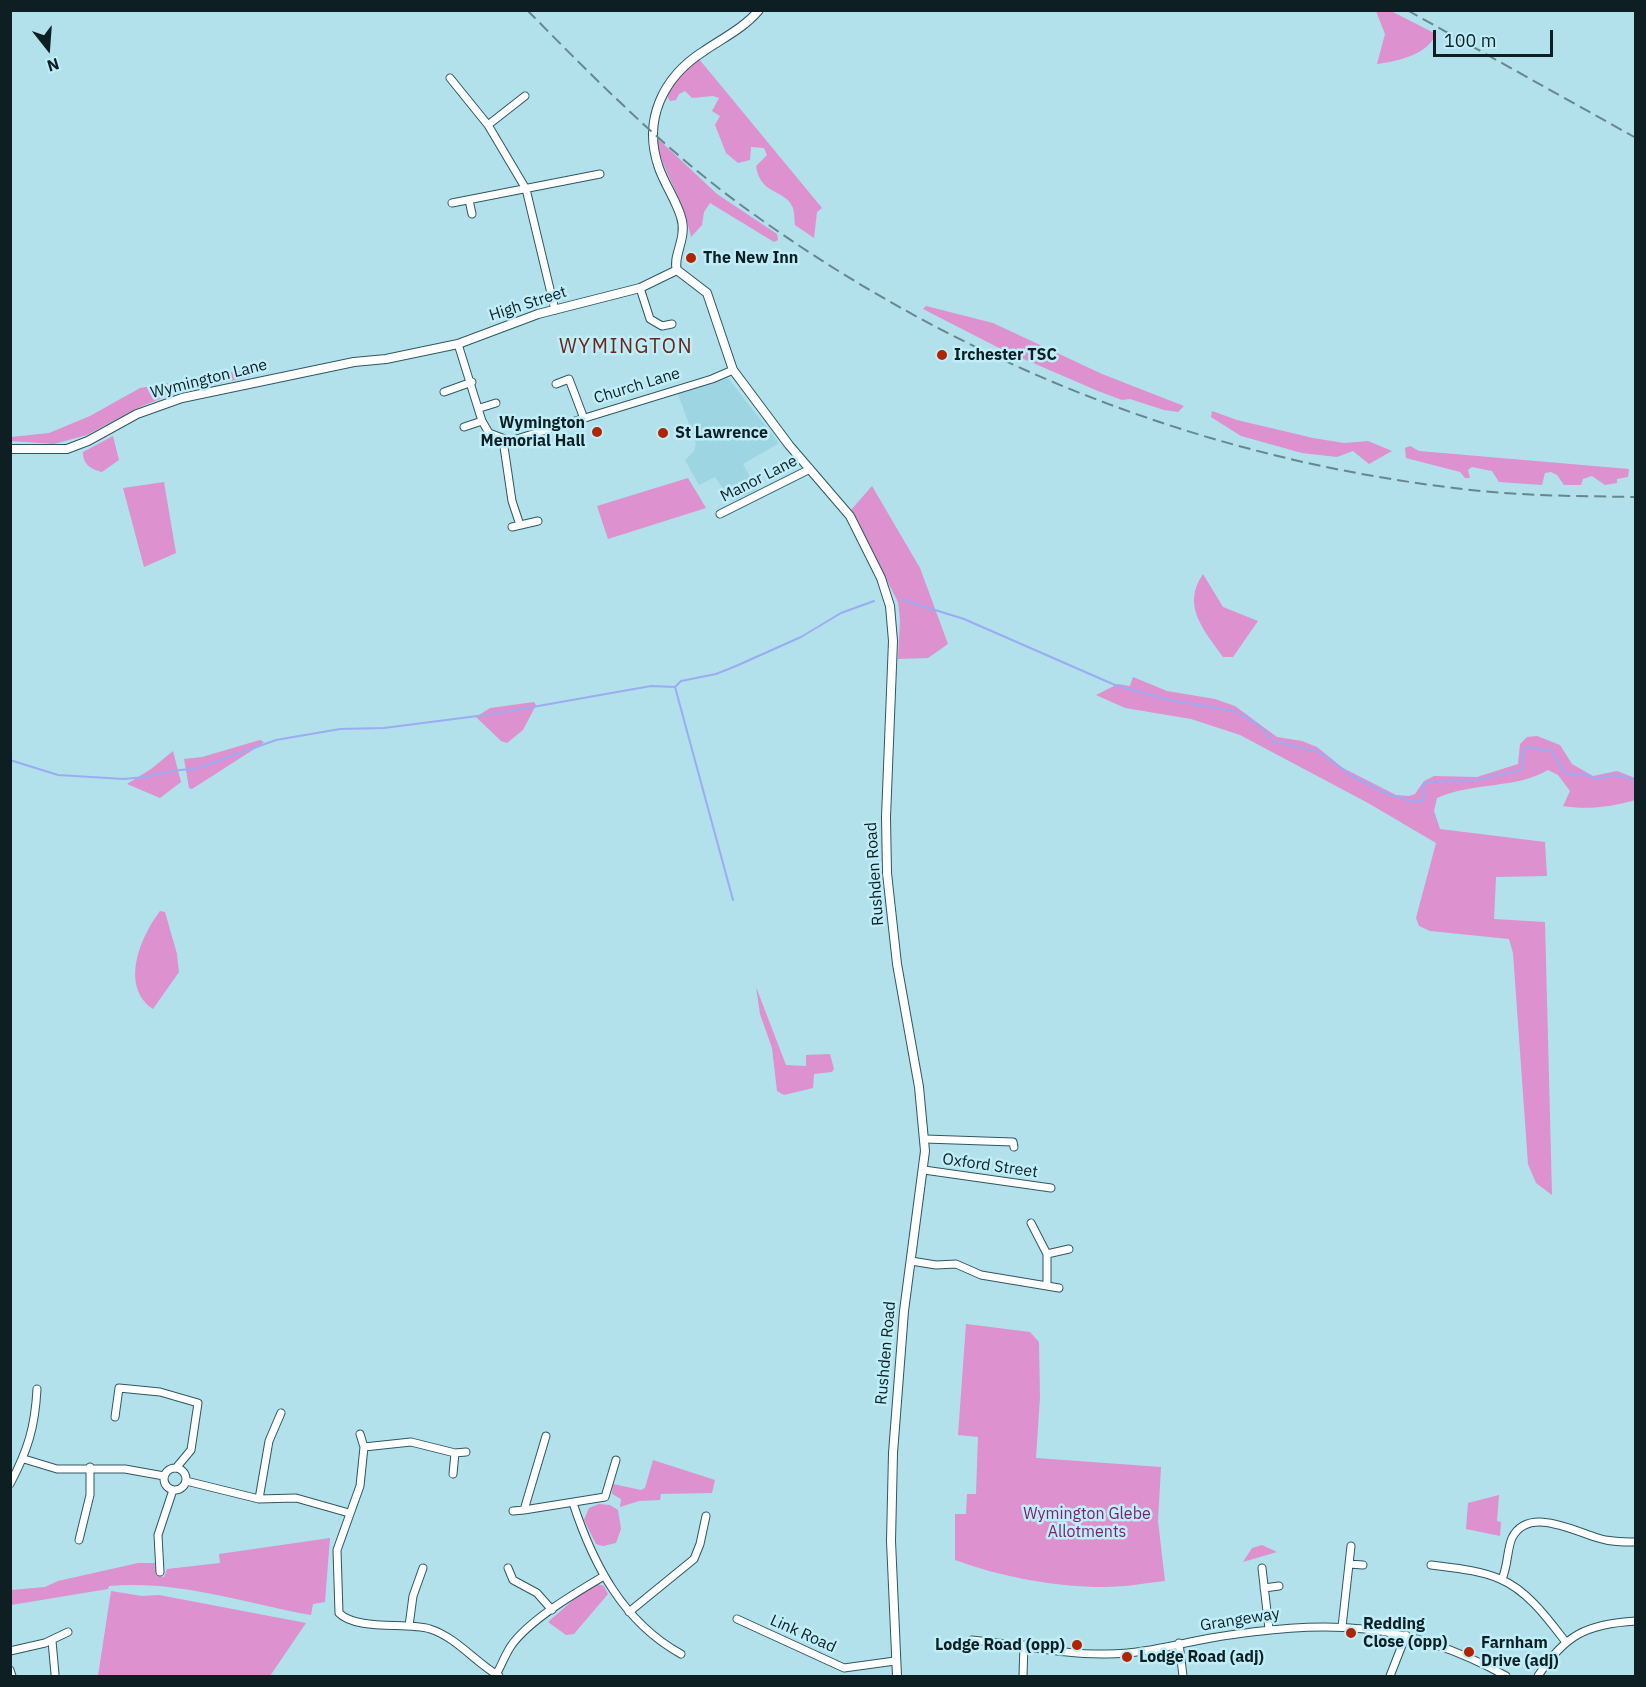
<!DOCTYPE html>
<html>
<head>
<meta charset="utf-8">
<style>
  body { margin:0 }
  #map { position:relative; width:1646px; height:1687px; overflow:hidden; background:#b2e0eb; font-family:"IBM Plex Sans",sans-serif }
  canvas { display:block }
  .frame { position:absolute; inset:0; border:12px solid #0d1f23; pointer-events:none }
  .north { position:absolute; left:18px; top:18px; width:60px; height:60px; -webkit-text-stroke:4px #bfedf8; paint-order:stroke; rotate:163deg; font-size:16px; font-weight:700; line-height:24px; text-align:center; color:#0d1f23 }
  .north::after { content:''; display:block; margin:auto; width:21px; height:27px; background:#0d1f23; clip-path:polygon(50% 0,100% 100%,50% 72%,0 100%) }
  .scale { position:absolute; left:1433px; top:30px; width:120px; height:27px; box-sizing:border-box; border:3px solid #0d1f23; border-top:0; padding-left:8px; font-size:18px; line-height:21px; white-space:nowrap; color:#0d1f23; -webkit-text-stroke:4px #bfedf8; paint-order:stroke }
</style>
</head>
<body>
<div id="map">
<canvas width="1646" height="1687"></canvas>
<div class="frame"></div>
<div class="north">N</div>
<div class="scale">100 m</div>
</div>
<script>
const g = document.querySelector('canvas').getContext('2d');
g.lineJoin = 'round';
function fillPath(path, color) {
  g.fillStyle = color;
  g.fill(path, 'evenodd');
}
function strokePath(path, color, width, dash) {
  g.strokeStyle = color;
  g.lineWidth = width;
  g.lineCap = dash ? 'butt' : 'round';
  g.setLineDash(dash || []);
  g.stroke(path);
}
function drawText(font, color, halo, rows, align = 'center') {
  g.font = font + ' "IBM Plex Sans",sans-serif';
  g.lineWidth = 5;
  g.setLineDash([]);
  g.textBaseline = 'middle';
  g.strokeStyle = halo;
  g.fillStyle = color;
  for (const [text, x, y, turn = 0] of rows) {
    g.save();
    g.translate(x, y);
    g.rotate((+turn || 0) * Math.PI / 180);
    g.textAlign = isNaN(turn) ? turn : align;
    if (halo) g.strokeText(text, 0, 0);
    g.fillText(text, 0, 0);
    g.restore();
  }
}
fillPath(new Path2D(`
  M728,378L779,443L743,464L757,490L732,501L715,477L699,485L685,460L694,451L696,444L677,391Z`), '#9ed5e2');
fillPath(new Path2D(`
  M1376,11H1391L1436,34C1427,55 1398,61 1377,64L1385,34Z
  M699,59L822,208L817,212L814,238L795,225C794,220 795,211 792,206C784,189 760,195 756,166L767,155L764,148L751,147L750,160L738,163L726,153L715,125L720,116L712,111L719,98L713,96L692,98L685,91L679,94L676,100L670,101L667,96L677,79Z
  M655,136L717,194L777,234L778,240L774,242L710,203L704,212L702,225L691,237C684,199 662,172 655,136Z
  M926,306L993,323L1102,374L1184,406L1178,412L1164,410L1130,399L1122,400L1098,391L1003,350L923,309Z
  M250,369L251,376L167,396L140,407L87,435L54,444L11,441V437L49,433L90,416L140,388Z
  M1212,411L1237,420L1313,438L1344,443L1368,441L1392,451L1369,464L1353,451L1337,457L1302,453L1241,436L1211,417Z
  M113,436L119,460L102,472C91,469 83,465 83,452Z
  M1410,446L1419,451L1629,469L1628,477L1617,479V483L1605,485L1592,476L1583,479L1581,485H1564L1557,475L1551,472L1545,473L1542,485L1499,482L1492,471L1472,467L1468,470L1470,478H1465L1460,472L1406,458L1405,448Z
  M688,478L706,508L608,539L597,506Z
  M164,482L176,553L144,567L123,488Z
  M872,486L920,568L948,644L928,658L898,659L900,620L898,602L851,510Z
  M1203,574L1223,607L1258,621L1233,657H1223C1204,630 1181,606 1203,574Z
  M1133,677L1167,691L1215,699L1235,706L1277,737L1302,741L1317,747L1343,768L1396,795L1409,796L1415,794L1424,781L1434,776L1477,777L1518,764L1520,744L1527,737L1537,736L1560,745L1572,764L1593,776L1617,771L1635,778V800C1612,807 1587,810 1563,806L1570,791L1558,775L1548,770C1516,789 1473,782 1437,798L1434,811L1440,829L1545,842L1547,876L1496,877L1494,919L1545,922L1552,1195L1536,1183L1528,1164L1513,953L1509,939L1430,931L1419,926L1416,918L1436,843L1368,803L1240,735L1191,719L1125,708L1096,695L1118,684L1130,686Z
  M534,702L536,705L523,730L507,743L501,741L476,717L490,708Z
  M260,740L264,742L259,746L192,789L189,788L184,759L202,757Z
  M173,751L181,782L160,798L127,784L151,769Z
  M160,911L165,912L177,954L179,972L153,1009C119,986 141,936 160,911Z
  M756,987L786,1065L806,1066V1055L830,1054L834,1069L832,1072L814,1074L813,1088L784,1095L777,1091L772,1048L760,1014Z
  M966,1324L1030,1332L1039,1342L1040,1397L1036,1458L1161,1467L1158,1521L1165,1581C1146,1583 1125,1587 1105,1587C1056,1587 1001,1577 955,1560V1514H966L967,1494H976L978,1437L958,1435Z
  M653,1460L715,1480L712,1493L661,1494L660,1500L639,1501L620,1507L621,1499L612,1494L613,1484L641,1490L645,1488Z
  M1499,1495L1497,1521L1501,1522L1500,1536L1466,1529L1468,1503Z
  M599,1504L610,1505L618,1510L621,1529L616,1543L603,1546L596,1544L584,1520L589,1508Z
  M330,1538L325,1602L313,1604L311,1615C243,1603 179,1580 109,1586L108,1589L11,1605V1590L45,1587L58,1581L138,1563H155L156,1575L164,1577L167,1569L220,1563L219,1554Z
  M1262,1545L1277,1552L1243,1562L1252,1548Z
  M598,1584L604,1586L608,1594L574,1634L566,1635L548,1622L579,1595Z
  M111,1591L142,1596L159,1595L306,1623L270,1676H98Z`), '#dd91cf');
strokePath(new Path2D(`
  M903,600L964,619L1115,685L1169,700L1234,711L1260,726L1272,741L1319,752L1352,776L1387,794L1414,802L1424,800L1423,785L1427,782L1476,780L1521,770L1524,766L1522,756L1526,747L1552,751L1563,770L1569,774H1585L1596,779L1615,775L1636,780
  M675,687L733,900
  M10,760L58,775L124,779L145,777L172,771L198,768L276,740L340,729L384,728L493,714L651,686L675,687L681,681L716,674L736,666L801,637L841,613L874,601`), '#9cacf2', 2);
const minor = new Path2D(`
  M450,78L488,125L526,189L555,310
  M488,125L525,96
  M469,200L472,214
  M452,203L600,174
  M640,288L650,319L662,326L672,324
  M458,344L482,421L489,433L510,441L712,379L733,370
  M556,384L569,379L583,416
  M444,392L472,382
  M480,408L496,403
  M464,427L482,421
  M503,440L512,501L520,525
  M720,514L810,469
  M512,527L538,521
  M925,1139L1013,1142L1014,1147
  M924,1170L1051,1188
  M1031,1223L1047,1254V1286
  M1047,1254L1069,1249
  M911,1261L936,1265L956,1264L981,1275L1059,1288
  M115,1417L119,1388L160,1392L198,1403L191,1450L176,1468
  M360,1434L364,1447L360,1486L337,1550L339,1613C357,1631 406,1622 430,1629C456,1637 476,1663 499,1676
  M546,1436L524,1510L605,1497L616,1460
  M364,1447L411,1442L455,1453L453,1474
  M455,1453L466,1452
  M24,1459L57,1469H125L164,1476
  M164 1479a11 11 0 1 1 22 0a11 11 0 1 1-22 0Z
  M186,1481L259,1499L296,1498L349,1513
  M10,1484C28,1450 35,1427 37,1389
  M259,1499L269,1441L281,1413
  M573,1503C593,1564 623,1622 681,1654
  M513,1511L524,1510
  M79,1540L90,1495V1467
  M1349,1564L1363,1565
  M1431,1565C1454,1568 1479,1570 1500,1579C1527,1590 1548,1619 1565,1641
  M508,1568L513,1580L537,1593L552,1610
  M1262,1568L1269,1629
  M160,1572L158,1535L173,1490
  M1502,1579C1508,1566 1507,1549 1512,1538C1528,1506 1574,1531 1598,1538C1610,1542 1623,1542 1636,1542
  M1264,1588L1279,1586
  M629,1612L694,1559L700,1544L706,1516
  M737,1619L844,1668L895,1661
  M409,1626L413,1596L423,1568
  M1342,1627L1351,1546
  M972,1640C1015,1644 1065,1655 1107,1654C1142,1654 1177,1644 1211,1638C1324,1620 1403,1619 1506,1676
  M52,1641L55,1674
  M1179,1643L1183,1676
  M10,1651L45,1643L68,1632
  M10,1670L12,1676
  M496,1675C501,1666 505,1655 511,1646C529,1620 577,1592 604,1576
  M1023,1676L1024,1645
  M1390,1676L1406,1635
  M1538,1676C1565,1635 1586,1624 1636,1621`);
const tertiary = new Path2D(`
  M677,270L707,293L733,370L789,445L850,516L881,578L890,606L893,641L886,817L887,873L897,964L919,1087L925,1151L904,1311L893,1453L891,1541L897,1676
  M677,270C672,256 688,238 681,217C676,200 665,185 659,168C642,120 663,77 704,51C723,38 744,28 759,10
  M10,449H67L88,441L137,414L182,398L354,362L386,359L458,344L538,314L640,288L677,270`);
strokePath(minor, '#2e5862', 9);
strokePath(tertiary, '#2e5862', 10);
strokePath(minor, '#fff', 7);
strokePath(tertiary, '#fff', 8);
strokePath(new Path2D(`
  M527,10C596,80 665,150 745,208C955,361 1197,457 1454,488C1514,496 1575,496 1636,497
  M1407,10L1636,138`), '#66878f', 2, [12, 6]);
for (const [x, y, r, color] of [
  [691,258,6,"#b02400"],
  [942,355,6,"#b02400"],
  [597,432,6,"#b02400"],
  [663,433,6,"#b02400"],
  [1351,1633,6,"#b02400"],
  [1077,1645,6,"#b02400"],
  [1469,1652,6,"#b02400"],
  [1127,1657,6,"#b02400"]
]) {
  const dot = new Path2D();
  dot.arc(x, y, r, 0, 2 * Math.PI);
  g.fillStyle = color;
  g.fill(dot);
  strokePath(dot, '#bfedf8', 2);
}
drawText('bold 16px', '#0d1f23', '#bfedf8', [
  ["The New Inn",703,258],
  ["Irchester TSC",954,355],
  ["Wymington",585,423,"right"],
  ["Memorial Hall",585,441,"right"],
  ["St Lawrence",675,433],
  ["Redding",1363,1624],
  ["Close (opp)",1363,1642],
  ["Farnham",1481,1643],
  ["Drive (adj)",1481,1661],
  ["Lodge Road (opp)",1065,1645,"right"],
  ["Lodge Road (adj)",1139,1657]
], 'left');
drawText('16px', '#0d1f23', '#bfedf8', [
  ["High Street",528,304,-18],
  ["Wymington Lane",209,379,-14],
  ["Church Lane",637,386,-17],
  ["Manor Lane",759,479,-27],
  ["Rushden Road",875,874,-94],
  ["Oxford Street",990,1166,8],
  ["Rushden Road",886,1353,-85],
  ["Grangeway",1240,1620,-9],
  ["Link Road",803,1634,24]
]);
drawText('16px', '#7e2172', '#bfedf8', [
  ["Wymington Glebe",1087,1514],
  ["Allotments",1087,1532]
]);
g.letterSpacing = '1.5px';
drawText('20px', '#6a2618', '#bfedf8', [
  ["WYMINGTON",626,347]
]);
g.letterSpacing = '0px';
</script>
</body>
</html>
